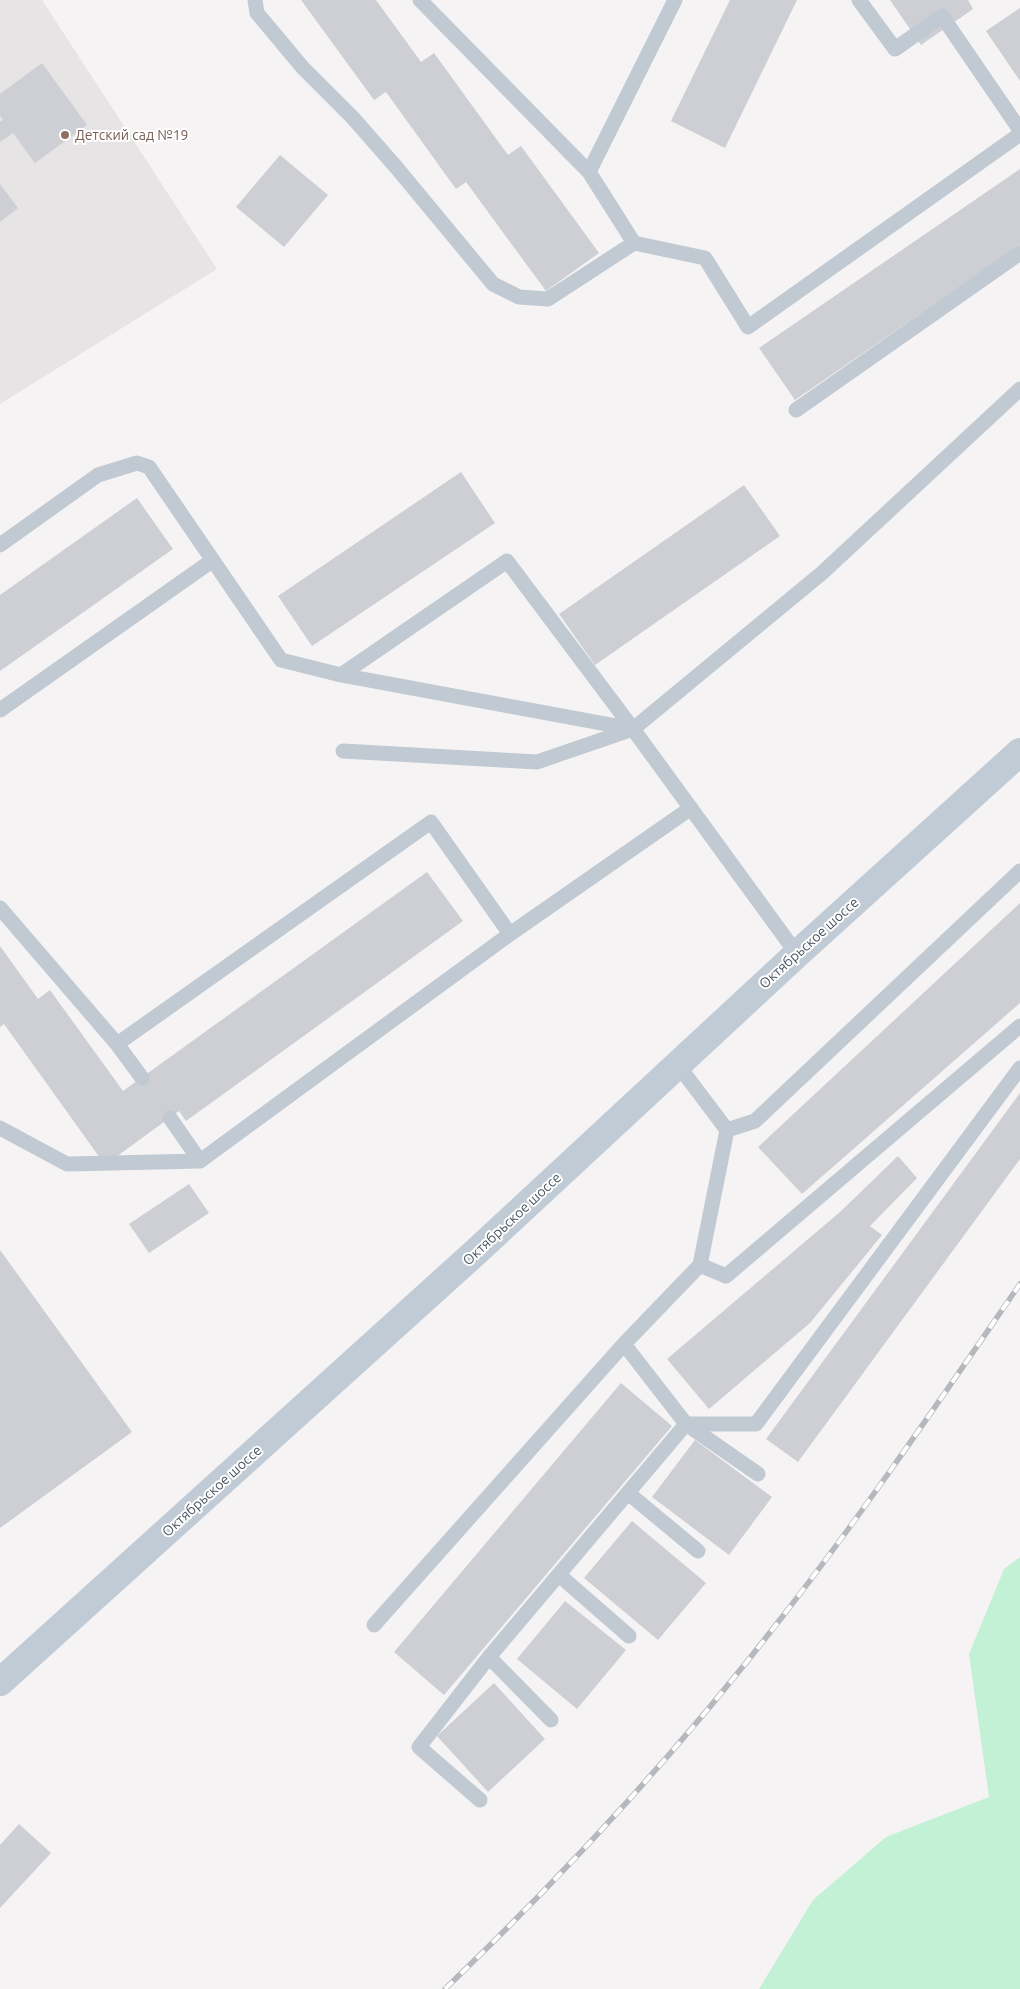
<!DOCTYPE html>
<html>
<head>
<meta charset="utf-8">
<style>
  body { margin:0 }
  canvas { display:block; background:#f5f3f3 }
</style>
</head>
<body>
<canvas width="1020" height="1989"></canvas>
<script>
const g = document.querySelector('canvas').getContext('2d');
g.lineJoin = 'round';
function fillPath(path, color) {
  g.fillStyle = color;
  g.fill(path, 'evenodd');
}
function strokePath(path, color, width, dash) {
  g.strokeStyle = color;
  g.lineWidth = width;
  g.lineCap = dash ? 'butt' : 'round';
  g.setLineDash(dash || []);
  g.stroke(path);
}
function drawText(font, color, halo, rows, align = 'center') {
  g.font = font + ' Ubuntu,sans-serif';
  g.lineWidth = 4;
  g.setLineDash([]);
  g.textBaseline = 'middle';
  g.strokeStyle = halo;
  g.fillStyle = color;
  for (const [text, x, y, turn = 0] of rows) {
    g.save();
    g.translate(x, y);
    g.rotate((+turn || 0) * Math.PI / 180);
    g.textAlign = isNaN(turn) ? turn : align;
    if (halo) g.strokeText(text, 0, 0);
    g.fillText(text, 0, 0);
    g.restore();
  }
}
fillPath(new Path2D(`
  M0,0H42L217,269L0,404Z`), '#e6e4e5');
fillPath(new Path2D(`
  M1020,1557V1989H759L813,1900L886,1837L989,1797L969,1654L1004,1569Z`), '#c3f1d5');
fillPath(new Path2D(`
  M301,0H376L421,62L434,53L508,155L521,146L599,253L546,291L466,182L456,189L386,92L374,100Z
  M730,0H797L725,148L671,121Z
  M890,0H968L973,9L921,45Z
  M1020,8V81L986,31Z
  M42,63L87,125L35,163L13,133L0,142V122L3,120L0,116V94Z
  M280,155L328,195L284,247L236,207Z
  M1020,169V245L795,400L759,348Z
  M0,184L18,208L0,222Z
  M461,472L495,523L312,646L278,596Z
  M744,485L780,536L595,665L559,614Z
  M137,498L173,549L0,671V595Z
  M427,872L463,921L186,1121L179,1111L105,1165L4,1024L0,1027V946L38,999L50,990L123,1091Z
  M1020,903V1003L802,1194L758,1147Z
  M1020,1093V1159L798,1462L766,1439Z
  M898,1156L917,1178L870,1226L882,1235L810,1323L709,1409L667,1359L840,1212Z
  M189,1184L209,1213L149,1253L129,1224Z
  M0,1250L132,1432L0,1528Z
  M621,1383L672,1426L444,1695L394,1652Z
  M695,1440L772,1497L729,1555L652,1497Z
  M632,1521L706,1583L658,1640L584,1578Z
  M565,1601L626,1650L577,1709L517,1659Z
  M494,1683L545,1739L488,1792L437,1736Z
  M19,1824L51,1853L0,1908V1845Z`), '#cdcfd5');
strokePath(new Path2D(`
  M255,0L257,13L303,68L353,118L396,167L493,284L519,297L548,299L634,243
  M420,0L589,172L634,243L705,258L748,327L1020,134
  M859,0L895,49L942,16L1020,130
  M589,172L675,0
  M796,410L1020,253
  M0,545L98,475L137,463L149,467L281,660L341,675L633,729L797,954
  M341,675L507,561L633,729
  M0,710L213,560
  M343,751L537,762L633,729L822,573L1020,389
  M0,908L117,1044L142,1078
  M117,1044L431,822L510,934
  M170,1118L200,1161
  M0,1128L67,1164L200,1161L510,934L691,808
  M727,1130L755,1121L1020,871
  M700,1265L726,1276L1020,1026
  M686,1424H756L1020,1068
  M686,1424L758,1474
  M628,1493L698,1551
  M559,1575L629,1636
  M374,1625L624,1344L700,1265L727,1130L678,1065
  M489,1657L551,1720
  M480,1800L419,1747L489,1657L686,1424L624,1344`), '#c1cad2', 15);
strokePath(new Path2D(`
  M0,1682L478,1250L797,954L1020,752`), '#c1cbd6', 28);
const rail = new Path2D(`
  M445,1989C567,1872 683,1746 786,1612C868,1506 944,1394 1020,1284`);
strokePath(rail, '#b5b8bd', 5.5);
strokePath(rail, '#fff', 4, [11]);
for (const [x, y, r, color] of [
  [65,135,5,"#8d6e63"]
]) {
  const dot = new Path2D();
  dot.arc(x, y, r, 0, 2 * Math.PI);
  g.fillStyle = color;
  g.fill(dot);
  strokePath(dot, '#fff', 2);
}
drawText('14px', '#785e54', '#fff', [
  ["Детский сад №19",75,135]
], 'left');
drawText('14px', '#4a5661', '#fff', [
  ["Октябрьское шоссе",809,943,-42],
  ["Октябрьское шоссе",512,1219,-43],
  ["Октябрьское шоссе",212,1491,-42]
]);
</script>
</body>
</html>
